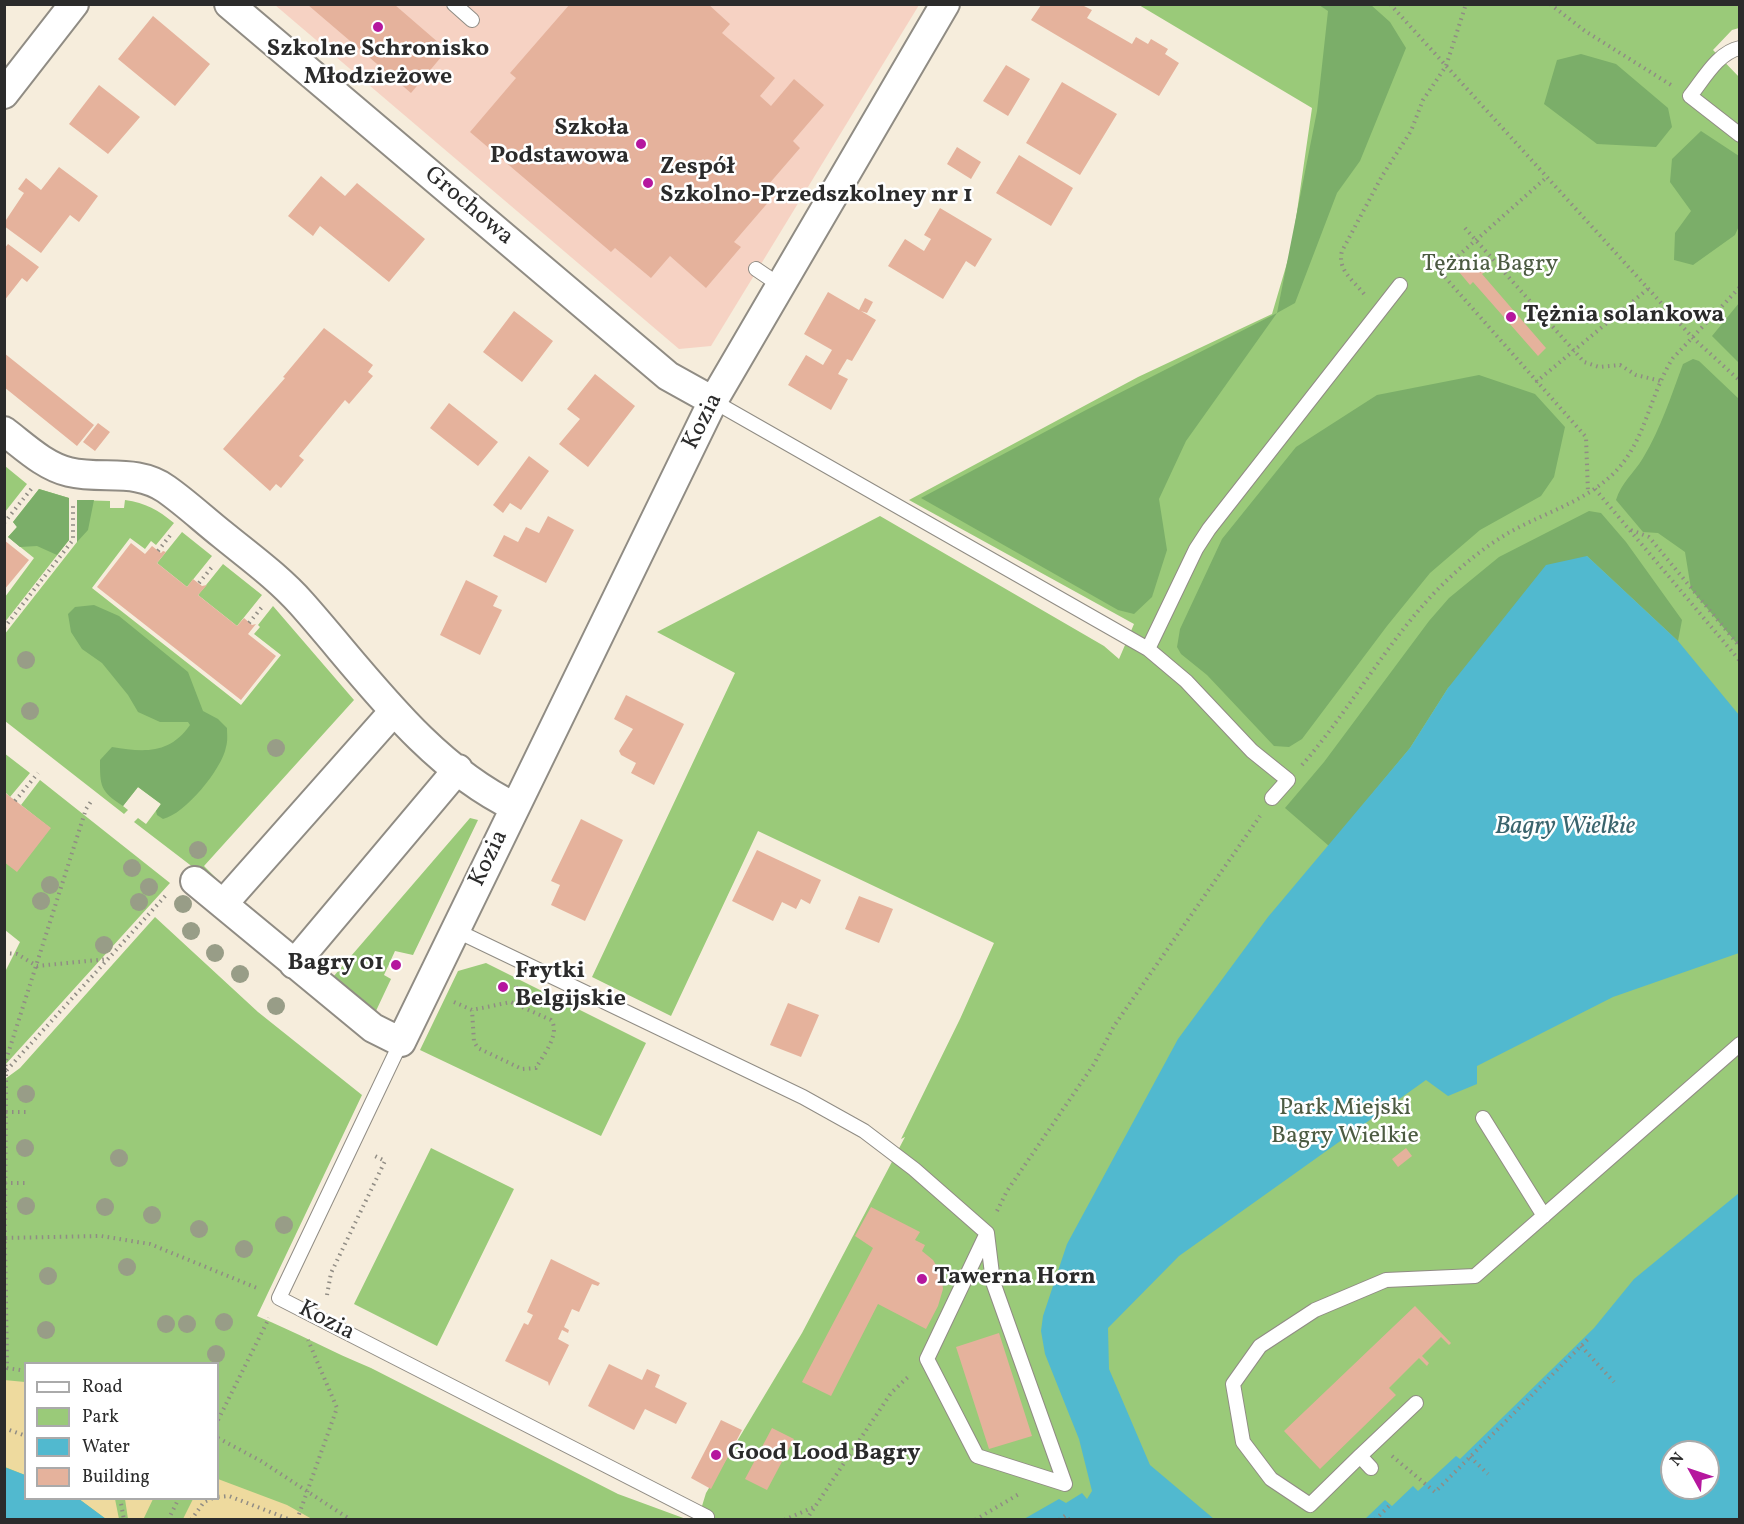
<!DOCTYPE html>
<html>
<head>
<meta charset="utf-8">
<style>
  body { margin:0 }
  #map { position:relative; width:1744px; height:1524px; overflow:hidden; background:#f6eddc; font-family:Vollkorn,serif }
  canvas { display:block }
  .frame { position:absolute; inset:0; border:6px solid #2b2b2b; pointer-events:none }
  .legend { position:absolute; left:24px; top:1362px; width:195px; height:138px; box-sizing:border-box; background:#fff; border:2px solid #aaa; margin:0; padding:8px 10px; list-style:none; font-size:18px; color:#2b2b2b }
  .legend li { display:flex; align-items:center; gap:12px; height:30px }
  .legend b { width:30px; border:2px solid #aaa }
  .north { position:absolute; left:1660px; top:1440px; width:60px; height:60px; box-sizing:border-box; background:#fff; border:2px solid #aaa; border-radius:50%; rotate:310deg; font-size:16px; font-weight:700; line-height:24px; text-align:center; color:#2b2b2b }
  .north::after { content:''; display:block; margin:auto; width:21px; height:27px; background:#b5179e; clip-path:polygon(50% 0,100% 100%,50% 72%,0 100%) }
</style>
</head>
<body>
<div id="map">
<canvas width="1744" height="1524"></canvas>
<div class="frame"></div>
<ul class="legend">
<li><b style="height:8px;background:#fff"></b>Road</li>
<li><b style="height:16px;background:#9aca79"></b>Park</li>
<li><b style="height:16px;background:#51b9cf"></b>Water</li>
<li><b style="height:16px;background:#e5b29c"></b>Building</li>
</ul>
<div class="north">N</div>
</div>
<script>
const g = document.querySelector('canvas').getContext('2d');
g.lineJoin = 'round';
function fillPath(path, color) {
  g.fillStyle = color;
  g.fill(path, 'evenodd');
}
function strokePath(path, color, width, dash) {
  g.strokeStyle = color;
  g.lineWidth = width;
  g.lineCap = dash ? 'butt' : 'round';
  g.setLineDash(dash || []);
  g.stroke(path);
}
function drawText(font, color, halo, rows, align = 'center') {
  g.font = font + ' Vollkorn,serif';
  g.lineWidth = 5;
  g.setLineDash([]);
  g.textBaseline = 'middle';
  g.strokeStyle = halo;
  g.fillStyle = color;
  for (const [text, x, y, turn = 0] of rows) {
    g.save();
    g.translate(x, y);
    g.rotate((+turn || 0) * Math.PI / 180);
    g.textAlign = isNaN(turn) ? turn : align;
    if (halo) g.strokeText(text, 0, 0);
    g.fillText(text, 0, 0);
    g.restore();
  }
}
fillPath(new Path2D(`
  M275,5H919L711,346L679,349Z`), '#f6d2c3');
fillPath(new Path2D(`
  M1319,4L1326,9L1325,5H1739V28L1732,30L1713,50L1740,78L1739,1519H698L706,1493L802,1333L905,1137L901,1139L960,1019L994,943L758,831L671,1016L592,977L735,673L657,632L880,516L1104,646L1119,659L1134,624L909,500L1138,377L1272,314L1292,246L1312,108L1139,5ZM1672,1452H1708V1488H1672Z
  M5,466L27,484L5,512Z
  M39,489L69,498V540L5,622V597L34,558L8,537L17,527L13,522Z
  M77,500L110,501V508H124L125,500C146,503 158,510 174,523L156,545L151,541L145,549L130,538L92,588L241,705L281,655L254,634L260,627L258,625L273,606L354,700L204,866L218,880L215,884L134,822L138,818L146,824L161,804L138,787L123,806L128,810L124,814L5,721L4,635L77,542Z
  M182,532L212,556L187,587L157,563Z
  M223,564L262,595L237,626L198,595Z
  M4,753L30,773L10,797L5,792Z
  M40,780L170,883L5,1065L4,974L20,942L5,930V862L50,828L21,805Z
  M470,818L478,820L413,955L395,951L384,975L391,979L375,1013L333,977Z
  M155,917L258,1012L362,1095L257,1316C296,1332 332,1352 371,1368L618,1494L686,1519L5,1520V1079L20,1068ZM26,1364H218V1498H26Z
  M486,963L646,1043L601,1136L420,1050L458,971Z
  M431,1148L514,1189L437,1346L354,1304Z`), '#9aca79');
fillPath(new Path2D(`
  M1319,5H1371L1390,22L1406,48L1360,161L1337,193L1295,303L1277,313L1186,441L1159,499L1167,550L1152,597L1134,614L1118,610L921,498L1086,410L1277,313L1317,111L1328,11Z
  M1581,54L1616,64L1668,108L1672,127L1656,147L1597,144L1544,104L1557,60Z
  M1701,131L1739,156V226L1735,235L1693,265L1674,260L1675,233L1691,211L1670,182L1672,159Z
  M1739,303V363L1712,336Z
  M1693,359L1699,361L1739,399V646L1691,589L1685,552L1658,533L1643,532L1616,500C1621,483 1634,473 1643,458C1661,428 1671,396 1683,364Z
  M1479,375L1535,394L1565,427L1554,477L1541,496L1480,530L1430,573L1387,626L1302,739L1289,747L1274,746L1207,675L1181,654L1177,647L1180,629L1222,539L1296,447L1377,395Z
  M39,489L69,498V540L57,555L37,546L20,547L8,537L17,527L13,522Z
  M77,500H94L88,530L77,542Z
  M1589,511L1601,513L1626,542L1682,620L1678,641L1587,556L1448,688L1410,748L1329,846L1285,808L1324,762L1429,621L1449,598L1499,557Z
  M94,605L119,616L188,672L203,711L218,719L227,728C227,734 228,741 226,747C222,769 185,814 163,819L157,815L156,811L161,804L138,787L123,806C100,791 100,786 100,760L112,747C143,752 169,755 190,725L188,722H160L138,712L128,695L102,663L82,649L71,632L68,614L75,607Z`), '#7bae69');
fillPath(new Path2D(`
  M4,1380L25,1382V1475L5,1467Z
  M218,1479L287,1505L312,1519H183L193,1499L218,1498Z
  M79,1499H115L119,1519H106Z
  M125,1499V1498L153,1499L143,1520L128,1519Z`), '#eeda9e');
fillPath(new Path2D(`
  M1587,556L1678,641L1739,715V953L1613,997L1477,1066V1084L1448,1096L1426,1080L1179,1256L1108,1328L1109,1369L1150,1465L1214,1519H1024L1059,1499L1066,1503L1082,1493L1087,1499L1092,1491L1079,1439L1045,1354L1041,1331L1043,1316L1067,1244L1178,1039L1268,917L1410,748L1448,688L1546,565Z
  M1739,1193V1519H1365L1385,1500L1392,1506L1413,1486L1418,1491L1456,1456L1460,1459L1594,1328L1634,1279ZM1672,1452H1708V1488H1672Z
  M4,1467L25,1475L26,1498L79,1499L106,1519H5Z`), '#51b9cf');
fillPath(new Path2D(`
  M570,4H708L730,24L722,33L775,78L760,96L771,106L794,79L824,105L793,141L800,148L762,192L771,199L734,242L741,247L706,288L670,256L651,278L615,248L611,252L470,132L516,78L510,73Z
  M308,5H395L447,50L411,93Z
  M1041,5H1082L1092,10L1087,18L1132,44L1136,37L1148,44L1151,39L1168,49L1165,54L1179,63L1159,96L1031,20Z
  M153,16L210,64L175,106L118,59Z
  M1006,65L1030,79L1008,116L983,101Z
  M1062,82L1117,114L1080,175L1026,143Z
  M99,85L140,117L108,154L69,124Z
  M957,147L981,162L971,179L947,164Z
  M1019,155L1073,188L1051,226L996,193Z
  M59,167L98,196L79,222L70,215L41,253L4,226V223L24,193L18,189L26,178L41,190Z
  M321,176L345,196L357,183L425,239L389,282L320,226L313,236L288,216Z
  M940,208L992,239L975,267L966,261L943,299L888,266L905,239L924,251L931,239L924,235Z
  M8,244L39,267L27,282L22,278L4,301V249Z
  M1474,259L1485,272L1482,274L1546,348L1538,356L1473,282L1470,285L1459,272Z
  M828,292L859,310L865,298L873,302L867,313L861,311L876,320L852,361L847,359L838,374L848,379L831,410L788,385L806,355L823,365L832,350L804,334Z
  M514,311L553,341L522,382L483,352Z
  M324,328L373,365L368,372L373,376L349,404L345,400L299,456L304,460L281,488L276,484L270,491L223,449L285,378L283,377Z
  M4,353L94,425L77,446L4,387Z
  M595,374L635,406L588,467L559,444L580,419L567,409Z
  M449,403L498,442L478,466L430,428Z
  M98,423L110,432L95,451L83,442Z
  M529,456L549,471L521,510L510,503L503,513L493,505Z
  M548,516L574,530L546,583L493,556L504,535L518,542L526,527L539,533Z
  M4,540L29,560L4,590Z
  M131,543L145,554L152,546L161,553L163,551L166,552L157,563L187,587L193,579L202,586L207,585L198,595L237,626L244,618L252,625L256,624L248,634L276,656L241,700L97,587Z
  M466,580L498,596L493,606L502,610L480,655L440,635Z
  M626,695L684,724L654,785L631,773L636,763L621,755L619,751L633,729L614,719Z
  M4,792L51,828L17,872L4,862Z
  M581,819L623,840L585,921L551,905L560,885L551,881Z
  M757,850L821,880L810,904L801,899L796,909L782,902L773,921L732,901Z
  M859,896L893,909L879,943L845,929Z
  M788,1003L819,1015L801,1057L770,1045Z
  M1406,1148L1412,1156L1398,1167L1392,1159Z
  M871,1207L920,1232L915,1240L925,1245L922,1251L933,1260L941,1274L943,1289L938,1306L926,1329L878,1304L831,1396L802,1382L873,1248L855,1236Z
  M551,1259L600,1283L598,1286L592,1284L579,1312L572,1309L564,1327L569,1330L568,1333L562,1330L558,1339L569,1345L549,1386L548,1382L505,1361L524,1323L528,1325L533,1315L527,1312Z
  M1415,1306L1451,1343L1449,1345L1441,1337L1422,1356L1429,1363L1427,1366L1419,1358L1389,1388L1396,1395L1320,1469L1284,1431Z
  M999,1333L1032,1436L989,1449L956,1347Z
  M609,1364L642,1380L647,1369L660,1375L655,1387L687,1403L676,1424L645,1409L634,1430L588,1406Z
  M721,1420L742,1430L711,1489L691,1478Z
  M772,1428L794,1439L767,1490L745,1479Z`), '#e5b29c');
const service = new Path2D(`
  M454,4L472,20
  M1740,48C1718,52 1703,80 1690,96L1740,135
  M756,269L781,286
  M713,401L1148,649L1186,681L1252,751L1288,780L1272,798
  M1148,649L1196,549L1209,529L1400,285
  M455,930L803,1097L864,1131L914,1169L987,1233L993,1282L1065,1484L977,1456L927,1359L987,1233
  M401,1042L279,1298L707,1517
  M1483,1118L1544,1216
  M1360,1456L1416,1403
  M1371,1468L1360,1456L1310,1505L1271,1479L1243,1442L1233,1384L1260,1346L1315,1310L1386,1280L1475,1276L1740,1044`);
const minor = new Path2D(`
  M229,4L668,376L713,401
  M4,94L74,4
  M4,431C24,446 44,466 69,472C103,480 136,468 166,489C186,503 204,520 223,535C250,557 279,578 302,604C365,675 427,765 515,807
  M195,881L373,1028L401,1042L713,401L945,4
  M223,904L394,711
  M294,964L458,769`);
strokePath(service, '#908c84', 16);
strokePath(minor, '#908c84', 32);
strokePath(new Path2D(`
  M1390,4L1692,337L1740,381
  M1550,4L1585,31L1671,85
  M1465,228L1584,362L1599,367L1620,365L1636,375L1661,381
  M1429,259L1586,437L1588,493
  M1440,272L1547,177
  M1364,294C1353,280 1337,270 1342,251L1382,176L1411,131L1423,100L1446,66L1466,4
  M1536,382L1649,288
  M1595,489L1740,661
  M4,523L32,488
  M1631,530L1649,537L1740,647
  M158,551L172,533
  M199,583L212,567
  M249,623L262,607
  M4,628L73,540V503
  M1302,765C1351,709 1387,641 1439,588C1460,567 1484,547 1510,532C1544,513 1584,502 1613,474C1646,442 1649,395 1673,358L1740,287
  M15,801L38,773
  M4,953L17,954L37,966L108,959
  M516,986L518,1003
  M454,1002L472,1010L511,1002L551,1020C561,1034 543,1055 536,1068L522,1069L478,1048L474,1042L472,1010
  M5,1072L6,1060L86,809L92,800
  M6,1112H29
  M5,1183H27
  M997,1211L1007,1191L1094,1064L1114,1026L1260,816
  M5,1238L6,1071L168,893
  M327,1295L331,1273L385,1161L373,1155
  M1581,1346L1614,1382
  M26,1371L7,1368L5,1238L101,1236L150,1244L257,1288
  M218,1420L269,1318
  M4,1428L26,1436
  M218,1438L261,1461L351,1520
  M1392,1456L1435,1492L1590,1337
  M1470,1457L1488,1474
  M218,1497L229,1496L291,1520
  M120,1498L124,1520
  M168,1520L179,1498
  M191,1520L204,1502L213,1498
  M297,1520L337,1408L308,1340
  M784,1520L814,1507
  M806,1520L891,1393L909,1376
  M975,1520L1019,1494
  M1059,1520L1066,1515L1069,1520
  M1375,1520L1392,1503`), '#908c84', 4, [1.5, 4.5]);
strokePath(service, '#fff', 14);
strokePath(minor, '#fff', 28);
g.fillStyle = '#989d87';
for (const [x, y] of [
  [26,660],
  [30,711],
  [276,748],
  [198,850],
  [132,868],
  [50,885],
  [149,887],
  [41,901],
  [139,902],
  [183,904],
  [191,931],
  [104,945],
  [215,953],
  [240,974],
  [276,1006],
  [26,1094],
  [25,1148],
  [119,1158],
  [26,1206],
  [105,1207],
  [152,1215],
  [284,1225],
  [199,1229],
  [244,1249],
  [127,1267],
  [48,1276],
  [224,1322],
  [166,1324],
  [187,1324],
  [46,1330],
  [216,1354]
]) {
  g.beginPath();
  g.arc(x, y, 9, 0, 2 * Math.PI);
  g.fill();
}
for (const [x, y, r, color] of [
  [378,27,6,"#b5179e"],
  [641,144,6,"#b5179e"],
  [648,183,6,"#b5179e"],
  [1511,317,6,"#b5179e"],
  [396,965,6,"#b5179e"],
  [503,987,6,"#b5179e"],
  [922,1279,6,"#b5179e"],
  [716,1455,6,"#b5179e"]
]) {
  const dot = new Path2D();
  dot.arc(x, y, r, 0, 2 * Math.PI);
  g.fillStyle = color;
  g.fill(dot);
  strokePath(dot, '#fff', 2);
}
drawText('bold 24px', '#2b2b2b', '#fff', [
  ["Szkolne Schronisko",378,51,"center"],
  ["Młodzieżowe",378,79,"center"],
  ["Szkoła",629,130,"right"],
  ["Podstawowa",629,158,"right"],
  ["Zespół",660,169],
  ["Szkolno-Przedszkolney nr 1",660,197],
  ["Tężnia solankowa",1523,317],
  ["Bagry 01",384,965,"right"],
  ["Frytki",515,973],
  ["Belgijskie",515,1001],
  ["Tawerna Horn",934,1279],
  ["Good Lood Bagry",728,1455]
], 'left');
drawText('24px', '#2b2b2b', '#fff', [
  ["Grochowa",468,207,40],
  ["Kozia",704,422,-63],
  ["Kozia",490,859,-64],
  ["Kozia",326,1322,27]
]);
drawText('24px', '#4c5b42', '#fff', [
  ["Tężnia Bagry",1490,266],
  ["Park Miejski",1345,1110],
  ["Bagry Wielkie",1345,1138]
]);
drawText('italic 26px', '#3a646d', '#fff', [
  ["Bagry Wielkie",1565,828]
]);
</script>
</body>
</html>
